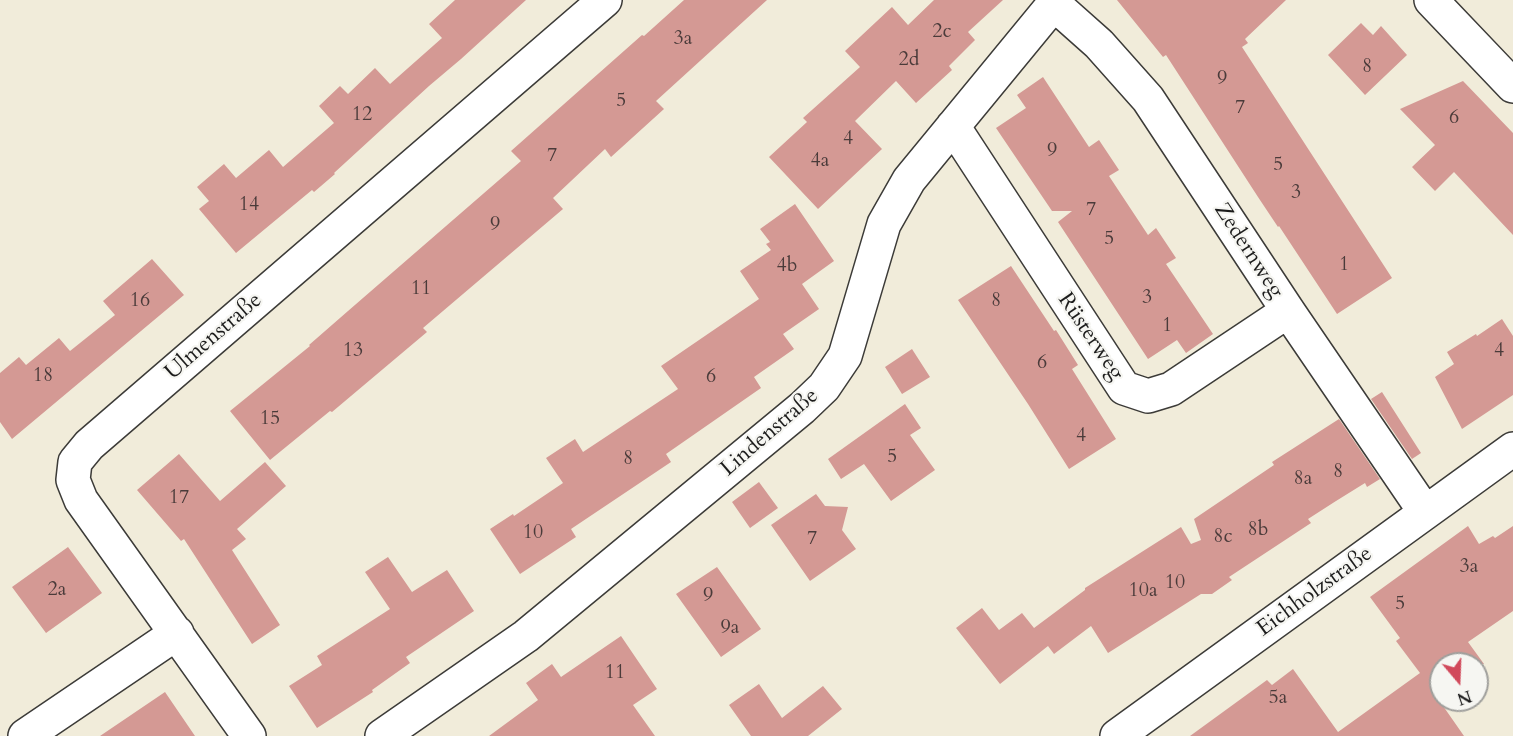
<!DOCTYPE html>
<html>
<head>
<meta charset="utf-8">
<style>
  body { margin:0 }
  #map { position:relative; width:1513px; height:736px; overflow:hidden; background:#f1ecda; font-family:Cardo,serif }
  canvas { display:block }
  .north { position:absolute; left:1429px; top:652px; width:60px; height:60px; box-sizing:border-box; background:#f6f6f2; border:2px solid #9f9f9c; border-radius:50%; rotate:161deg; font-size:16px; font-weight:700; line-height:24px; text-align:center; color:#1c1c1c }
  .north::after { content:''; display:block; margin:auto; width:21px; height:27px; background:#d1495b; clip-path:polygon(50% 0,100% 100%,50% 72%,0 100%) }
</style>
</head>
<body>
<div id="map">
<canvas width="1513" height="736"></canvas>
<div class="north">N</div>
</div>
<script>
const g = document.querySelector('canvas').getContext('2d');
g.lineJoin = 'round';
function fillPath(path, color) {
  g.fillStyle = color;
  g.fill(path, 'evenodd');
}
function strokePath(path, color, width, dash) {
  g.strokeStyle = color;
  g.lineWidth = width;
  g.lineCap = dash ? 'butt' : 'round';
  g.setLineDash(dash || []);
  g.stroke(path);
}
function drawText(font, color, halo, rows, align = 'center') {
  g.font = font + ' Cardo,serif';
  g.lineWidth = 4.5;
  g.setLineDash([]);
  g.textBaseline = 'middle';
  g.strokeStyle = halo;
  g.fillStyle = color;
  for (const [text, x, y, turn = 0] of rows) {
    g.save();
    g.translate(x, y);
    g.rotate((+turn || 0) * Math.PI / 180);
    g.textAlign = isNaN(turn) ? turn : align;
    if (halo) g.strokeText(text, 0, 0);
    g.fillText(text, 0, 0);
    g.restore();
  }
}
fillPath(new Path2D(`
  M455,0H526L461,59L429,86L334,173L335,174L314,192L312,190L236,253L199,209L209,201L197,187L224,164L236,178L269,150L283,167L334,123L319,106L340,86L348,94L375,68L390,84L442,38L429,24Z
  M684,0H767L656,101L664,109L611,157L605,149L553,198L563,209L423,328L427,332L332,412L330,411L270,460L230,411L310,346L309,345L348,311L521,161L511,151L642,35L644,36Z
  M934,0H1003L968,32L975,40L949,66L952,70L916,103L896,81L855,121L882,149L818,209L769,157L807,122L803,118L860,67L845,51L892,7L908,25Z
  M1117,0H1286L1245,39L1248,43L1242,47L1392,278L1337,314L1279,226L1278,227L1258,197L1166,55L1163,57Z
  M1361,23L1373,35L1381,26L1407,55L1365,95L1328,55Z
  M1043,77L1089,147L1099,140L1119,170L1109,176L1148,235L1156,228L1176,258L1166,264L1213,334L1186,353L1177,340L1148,359L1058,222L1072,211H1052L996,128L1026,108L1017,95Z
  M1463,81L1513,133V235L1454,172L1435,191L1412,167L1435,145L1400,109Z
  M795,204L834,261L802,284L819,309L783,334L794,349L754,377L761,388L666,454L671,462L571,529L576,537L520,574L490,529L513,514L514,516L563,483L546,458L575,439L583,452L678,389L661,366L759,299L740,271L771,250L766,244L770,242L760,229Z
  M152,259L184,295L12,439L0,422V373L19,357L26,365L59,338L70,351L115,315L103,301Z
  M1011,266L1054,331L1056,330L1078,365L1072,369L1116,439L1069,469L1028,404L958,300Z
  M1502,319L1513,336V395L1462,429L1435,377L1454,364L1447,352L1476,334L1477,336Z
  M912,349L930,377L902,394L885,367Z
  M1382,392L1421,453L1412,459L1371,399Z
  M905,404L921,428L910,435L935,470L891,501L864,464L841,479L828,459Z
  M1339,419L1380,479L1367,487L1365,483L1336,501L1308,519L1311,523L1229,577L1232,580L1212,594H1201L1108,653L1091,626L1054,654L1048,646L1000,684L956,628L982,608L999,630L1022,613L1034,628L1085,590V588L1181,527L1191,544L1201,540L1194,519L1274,465L1272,462Z
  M179,454L220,501L265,462L286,486L237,529L246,539L232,550L280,625L252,644L184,539L181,541L137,490Z
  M759,482L778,508L750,528L732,502Z
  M816,494L825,506L848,507L842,530L856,549L810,581L771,525Z
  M1468,526L1479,544L1493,536L1495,538L1513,526V611L1468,642L1484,664H1441V703L1464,736H1190L1267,680L1272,685L1293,669L1338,732L1420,673L1396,641L1400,638L1370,597Z
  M68,547L102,593L46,633L12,587Z
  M388,557L412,592L447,570L474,611L406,657L410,663L372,690L373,692L317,728L289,686L322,665L317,656L390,609L365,572Z
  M717,567L761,629L721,657L676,594Z
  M621,636L657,689L633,705L655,736H489L538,700L526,683L552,664L561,677Z
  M759,684L782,718L823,686L842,709L808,736H751L729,705Z
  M165,692L195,736H100Z`), '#d49994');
const street = new Path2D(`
  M1431,0L1513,86
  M1054,4L1099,44L1148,99L1288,311L1425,512
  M953,126L1124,388L1148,396L1171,389L1288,311
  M25,736L177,633
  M249,736L81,500L73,480L75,462L89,445L605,0
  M382,736L526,636L802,408L824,387L845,356L884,224L909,180L1057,0
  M1117,736L1513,449`);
strokePath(street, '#3c3b38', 36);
strokePath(street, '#fff', 33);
drawText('20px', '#4a3b3a', null, [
  ["2c",942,32],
  ["3a",683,39],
  ["2d",909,60],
  ["8",1367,67],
  ["9",1222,79],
  ["5",621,101],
  ["7",1240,108],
  ["12",362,115],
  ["6",1454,118],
  ["4",848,139],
  ["9",1052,151],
  ["7",552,156],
  ["4a",820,161],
  ["5",1278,165],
  ["3",1296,193],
  ["14",249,205],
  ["7",1091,210],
  ["9",495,225],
  ["5",1109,239],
  ["1",1344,265],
  ["4b",787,266],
  ["11",421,289],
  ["3",1147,298],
  ["16",140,301],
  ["8",996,301],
  ["1",1167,326],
  ["13",353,351],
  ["4",1499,351],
  ["6",1042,363],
  ["18",43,376],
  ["6",711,377],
  ["15",270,419],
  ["4",1081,436],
  ["5",892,457],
  ["8",628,459],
  ["8",1338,472],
  ["8a",1303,479],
  ["17",179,498],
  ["8b",1258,530],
  ["10",533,533],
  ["8c",1223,537],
  ["7",812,539],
  ["3a",1469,567],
  ["10",1175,583],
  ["2a",57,590],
  ["10a",1143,591],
  ["9",708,596],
  ["5",1400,604],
  ["9a",730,628],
  ["11",615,673],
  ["5a",1278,698]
]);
drawText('22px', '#1c1c1c', '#f6f6f2', [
  ["Zedernweg",1248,251,57],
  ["Ulmenstraße",214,337,-41],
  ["Rüsterweg",1090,337,56],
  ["Lindenstraße",770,433,-41],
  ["Eichholzstraße",1315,592,-36]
]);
</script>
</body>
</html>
